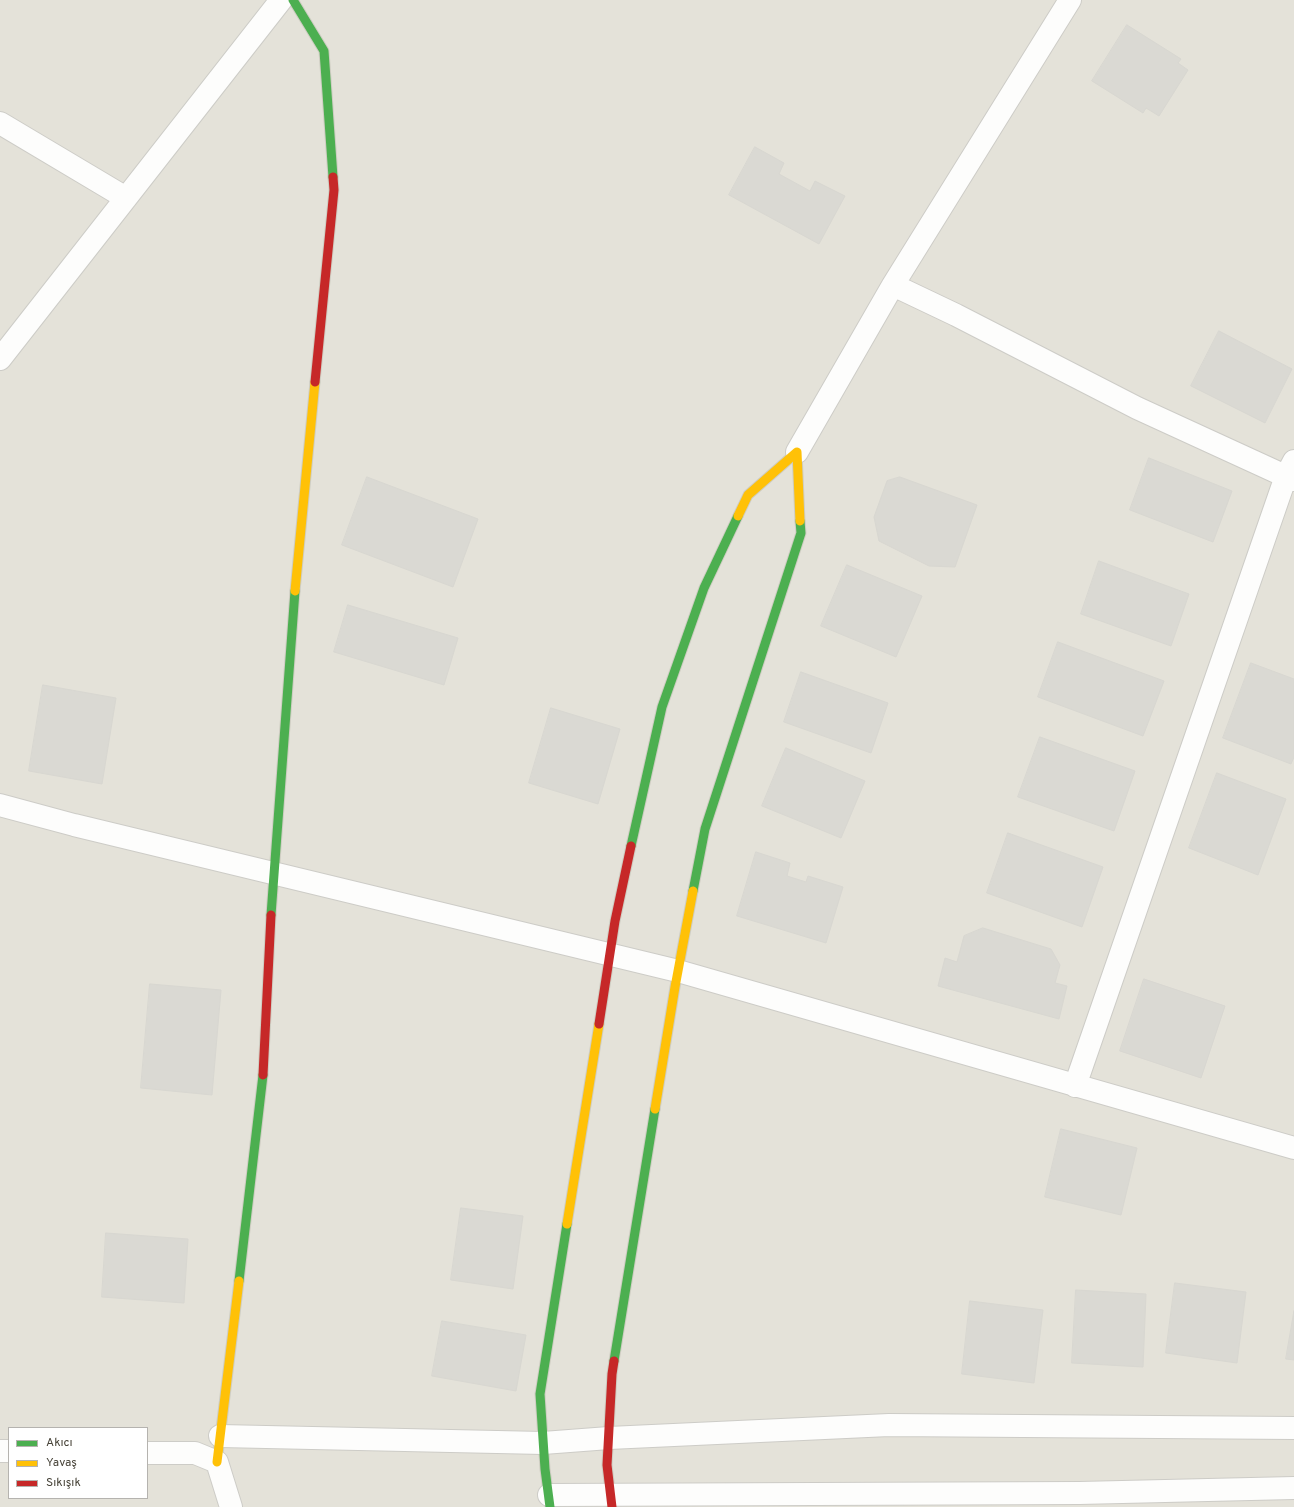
<!DOCTYPE html>
<html>
<head>
<meta charset="utf-8">
<style>
  body { margin:0 }
  #map { position:relative; width:1294px; height:1507px; overflow:hidden; background:#f0f0eb; font-family:Overpass,sans-serif }
  canvas { display:block }
  .legend { position:absolute; left:8px; top:1427px; width:140px; height:72px; box-sizing:border-box; background:#fff; border:1px solid #b5b3af; margin:0; padding:5px 7px; list-style:none; font-size:12px; color:#464237 }
  .legend li { display:flex; align-items:center; gap:8px; height:20px }
  .legend b { width:20px; border:1px solid #b5b3af }
</style>
</head>
<body>
<div id="map">
<canvas width="1294" height="1507"></canvas>
<ul class="legend">
<li><b style="height:5px;background:#4caf50"></b>Akıcı</li>
<li><b style="height:5px;background:#ffc107"></b>Yavaş</li>
<li><b style="height:5px;background:#c62828"></b>Sıkışık</li>
</ul>
</div>
<script>
const g = document.querySelector('canvas').getContext('2d');
g.lineJoin = 'round';
function fillPath(path, color) {
  g.fillStyle = color;
  g.fill(path, 'evenodd');
}
function strokePath(path, color, width, dash) {
  g.strokeStyle = color;
  g.lineWidth = width;
  g.lineCap = dash ? 'butt' : 'round';
  g.setLineDash(dash || []);
  g.stroke(path);
}
fillPath(new Path2D(`
  M0,0H1294V1507H0ZM9,1428H147V1498H9Z`), '#e4e2d9');
const building = new Path2D(`
  M1127,25L1181,59L1178,63L1188,70L1159,116L1146,108L1143,113L1092,81Z
  M755,147L784,163L779,174L810,191L815,181L845,196L819,244L729,195Z
  M1219,331L1292,369L1265,423L1191,386Z
  M1149,458L1232,491L1213,542L1130,510Z
  M367,477L478,519L453,587L342,545Z
  M900,477L977,505L955,567L929,566L879,541L874,517L887,481Z
  M1099,561L1189,594L1171,646L1081,614Z
  M847,565L922,596L896,657L821,626Z
  M348,605L458,638L444,685L334,652Z
  M1058,642L1164,681L1143,736L1038,697Z
  M1251,663L1294,679V757L1291,764L1223,738Z
  M801,672L888,703L871,753L784,722Z
  M43,685L116,698L102,784L29,771Z
  M551,708L620,729L598,804L529,783Z
  M1040,737L1135,771L1114,831L1018,797Z
  M786,748L865,781L841,838L762,806Z
  M1217,773L1286,799L1258,875L1189,848Z
  M1008,833L1103,867L1082,927L987,893Z
  M756,852L790,863L787,876L806,882L808,876L843,887L826,943L737,916Z
  M983,928L1051,949L1060,965L1055,983L1067,986L1059,1019L938,986L945,958L957,962L964,936Z
  M1144,979L1225,1006L1201,1078L1120,1051Z
  M150,984L221,990L212,1095L141,1088Z
  M1061,1129L1137,1148L1121,1215L1045,1197Z
  M461,1208L523,1216L513,1289L451,1280Z
  M106,1233L188,1239L184,1303L102,1297Z
  M1175,1283L1246,1292L1237,1363L1166,1353Z
  M1076,1290L1146,1294L1143,1367L1072,1363Z
  M970,1301L1043,1310L1034,1383L962,1374Z
  M1294,1311V1360L1286,1359Z
  M442,1321L526,1335L516,1391L432,1376Z`);
fillPath(building, '#dad9d3');
strokePath(building, '#d8d7d1', 1);
const street = new Path2D(`
  M0,123L126,198
  M893,285L956,315L1137,408L1294,480
  M0,359L281,0
  M797,452L893,285L1070,0
  M0,805L74,825L678,971L1294,1148
  M1075,1086L1286,476L1294,461
  M220,1436L543,1443L609,1438L889,1425L1294,1428
  M0,1451H9
  M147,1453H195L217,1462L231,1507
  M549,1495L1079,1493L1294,1488`);
const fast = new Path2D(`
  M293,0L324,51L333,177
  M631,846L662,707L704,588L738,516
  M693,891L705,829L801,533L800,521
  M271,915L295,591
  M239,1281L263,1075
  M614,1361L655,1109
  M550,1507L545,1469L540,1394L567,1224`);
const slow = new Path2D(`
  M738,516L748,495L797,452L800,521
  M295,591L315,382
  M655,1109L675,987L693,891
  M567,1224L599,1024
  M217,1462L239,1281`);
const jam = new Path2D(`
  M315,382L334,190L333,177
  M599,1024L615,921L631,846
  M263,1075L271,915
  M612,1507L607,1465L612,1374L614,1361`);
strokePath(street, '#cdccc7', 24);
strokePath(fast, '#cecdc2', 11);
strokePath(slow, '#cecdc2', 11);
strokePath(jam, '#cecdc2', 11);
strokePath(street, '#fdfdfc', 22);
strokePath(fast, '#4caf50', 9);
strokePath(slow, '#ffc107', 9);
strokePath(jam, '#c62828', 9);
</script>
</body>
</html>
